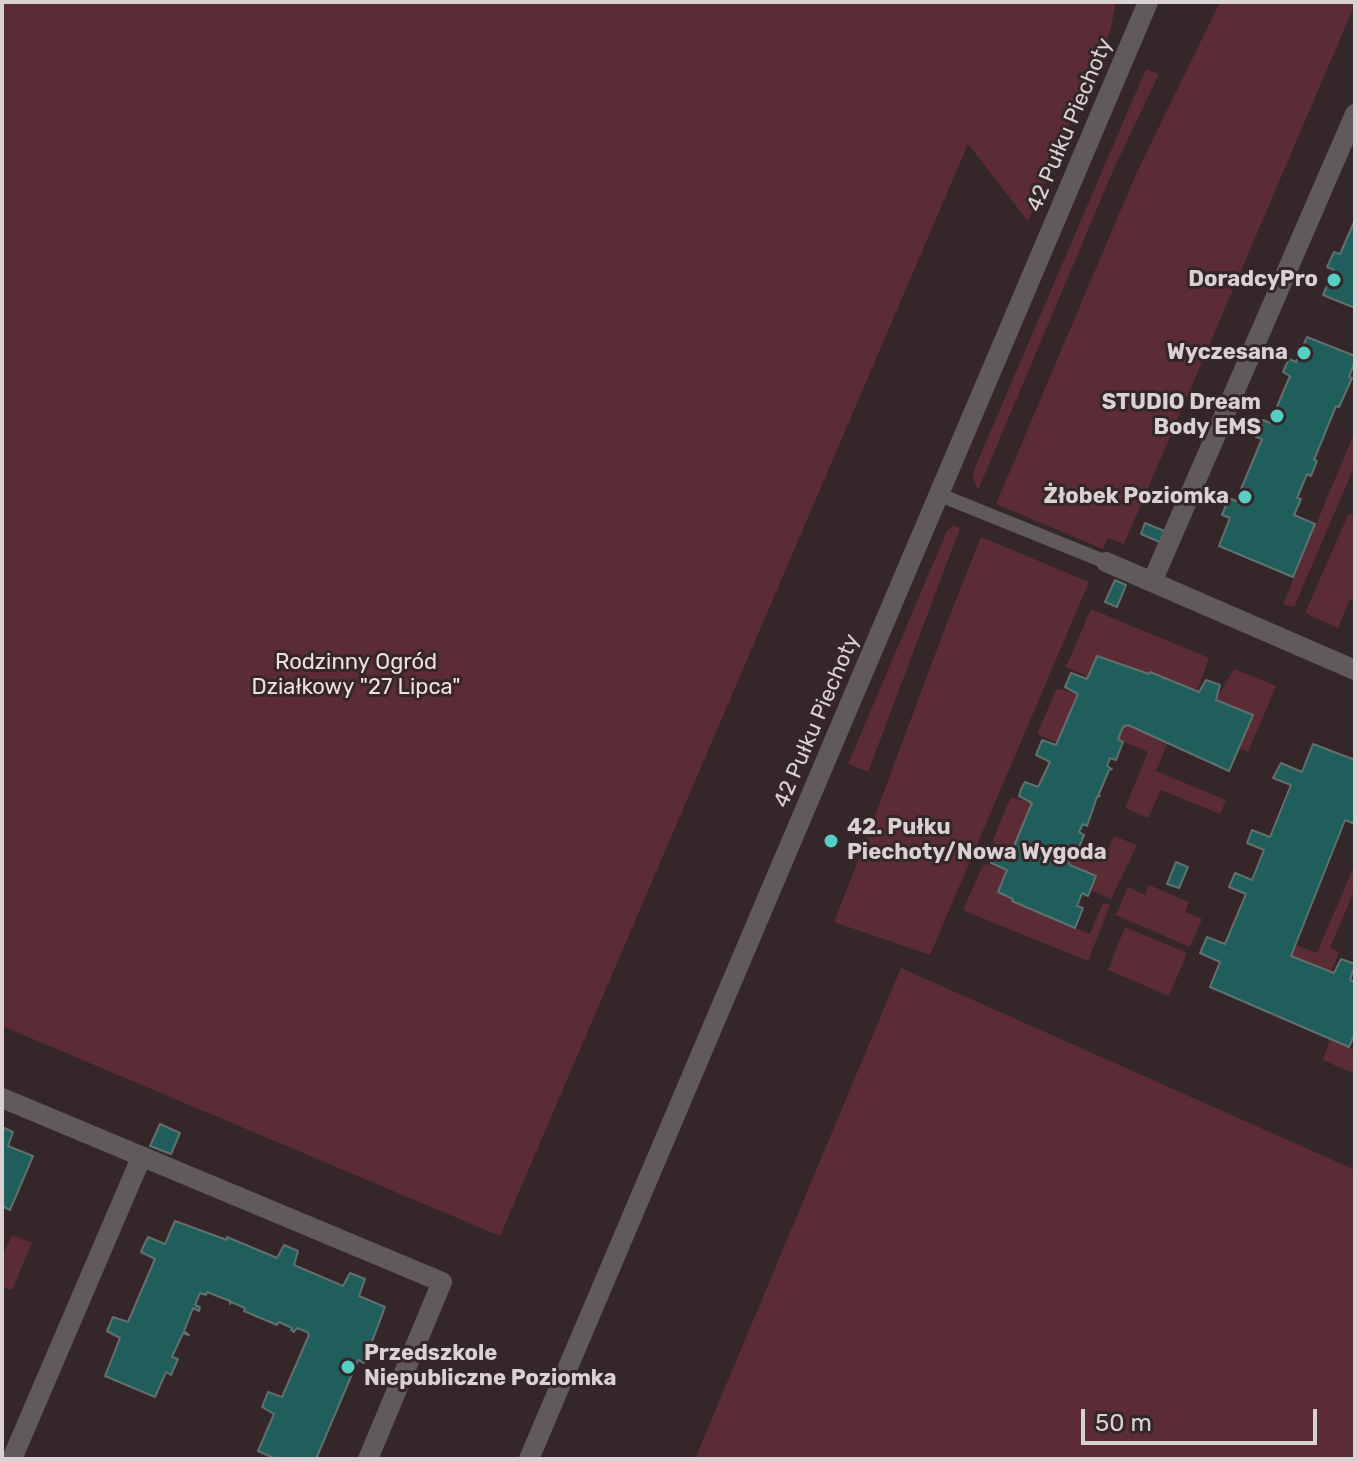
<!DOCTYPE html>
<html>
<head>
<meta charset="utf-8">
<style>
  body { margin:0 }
  #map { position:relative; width:1357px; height:1461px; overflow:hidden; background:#352729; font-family:Rubik,sans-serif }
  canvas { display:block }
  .frame { position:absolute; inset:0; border:4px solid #dad1d2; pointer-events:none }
  .scale { position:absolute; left:1081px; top:1409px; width:236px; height:36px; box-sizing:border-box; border:4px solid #dad1d2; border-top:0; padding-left:10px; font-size:24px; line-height:28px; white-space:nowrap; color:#dad1d2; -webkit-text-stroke:6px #352729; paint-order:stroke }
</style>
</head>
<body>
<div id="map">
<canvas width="1357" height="1461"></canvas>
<div class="frame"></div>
<div class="scale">50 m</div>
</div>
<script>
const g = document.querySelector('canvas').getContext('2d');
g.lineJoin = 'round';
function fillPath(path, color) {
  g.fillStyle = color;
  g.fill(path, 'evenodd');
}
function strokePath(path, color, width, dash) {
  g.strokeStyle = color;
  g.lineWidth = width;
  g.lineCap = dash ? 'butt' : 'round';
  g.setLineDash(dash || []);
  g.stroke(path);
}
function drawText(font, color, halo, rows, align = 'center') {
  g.font = font + ' Rubik,sans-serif';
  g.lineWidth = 6;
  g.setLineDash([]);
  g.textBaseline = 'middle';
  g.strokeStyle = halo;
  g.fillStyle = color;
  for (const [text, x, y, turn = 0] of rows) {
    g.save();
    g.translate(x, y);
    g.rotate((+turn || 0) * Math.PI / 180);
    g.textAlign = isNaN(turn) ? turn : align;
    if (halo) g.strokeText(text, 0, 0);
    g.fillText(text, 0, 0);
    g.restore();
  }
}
fillPath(new Path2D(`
  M2,2H1116L1110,32L1028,221L968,144L500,1236L2,1026Z
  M1220,2L1355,4L1124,544L1108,538L1103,549L996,504L1136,174Z
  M1146,69L1159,74L1115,166L978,490L973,478L974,470Z
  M1355,431V465L1294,607L1283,604Z
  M1349,513L1355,515V601L1350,599L1338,628L1305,613Z
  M953,525L960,528L868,772L848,764L947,531Z
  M981,537L1089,582L930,955L834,922C885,795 929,664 981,537Z
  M1091,609L1209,658L1198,689L1199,692L1150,672L1149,674L1097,656L1087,679L1086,676L1066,667Z
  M1234,669L1276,686L1248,752L1239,748L1253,715L1216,700Z
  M1059,689L1078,694L1056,745L1055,742L1039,735L1038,732L1056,690Z
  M1128,725L1153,736V738L1168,742L1156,771L1226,800L1220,814L1161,790L1148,818L1125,808L1148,752L1118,739L1123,727Z
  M1013,798L1032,803L1011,853L994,843L993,840L1010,799Z
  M1114,836L1137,845L1111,899L1090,890L1067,860L1072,849L1102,862Z
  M986,864L1007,870L998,892L1013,899V902L1090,934L1103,903L1110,905L1088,961L965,911L964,908L983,865Z
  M1355,864V889L1330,948L1339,952L1331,972L1291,956L1295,945L1317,953Z
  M1149,885L1189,902L1185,912L1202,919L1190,947L1116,915L1128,887L1145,895Z
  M1125,927L1187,953L1169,996L1108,970Z
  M901,968L1355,1170V1459H695Z
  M1330,1039L1355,1050V1074L1323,1060Z
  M12,1235L32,1243L12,1290L2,1286V1257Z`), '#5c2c36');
const building = new Path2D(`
  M1355,220V308L1323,295L1334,270L1327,267L1334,252L1340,254Z
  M1307,337L1355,356V361L1349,377L1352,378L1339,407L1336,406L1314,460L1317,461L1311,476L1307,474L1297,498L1301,499L1294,515L1315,524L1293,577L1219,546L1230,518L1222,515L1229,498L1236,501L1262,439L1256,437L1263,420L1270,423L1290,376L1283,372L1286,365L1289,359L1296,362Z
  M1145,523L1167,532L1162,543L1141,534Z
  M1115,580L1126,585L1117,607L1105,602Z
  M1097,656L1149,674L1150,672L1199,692L1206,680L1220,685L1216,700L1253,715L1229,771L1128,725L1123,727L1118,739L1123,742L1116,760L1110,758L1107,766L1112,769L1109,770L1098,796H1100L1097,797L1087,826L1083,824L1079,832L1084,835L1077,852L1072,849L1067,860L1070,865L1096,876L1088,896L1082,893L1077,906L1083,908L1075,928L1012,901L1013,899L998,892L1007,870L991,863L997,848L1011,853L1032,803L1019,796L1021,789L1025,782L1038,787L1050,762L1036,755L1042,740L1056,745L1078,694L1065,687L1071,673L1087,679Z
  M1313,744L1355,760V824L1345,820L1291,956L1334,973L1341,959L1355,964L1350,980L1355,982V1033L1349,1047L1210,987L1220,962L1200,953L1207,937L1225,944L1246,894L1229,887L1235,873L1252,880L1264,850L1247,843L1252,830L1270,837L1291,785L1273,778L1281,763L1302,772Z
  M1176,862L1188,867L1179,888L1167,884Z
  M160,1124L180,1133L171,1154L150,1146Z
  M2,1127L13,1132L8,1146L33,1156L10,1210L2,1206Z
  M175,1221L227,1240V1237L277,1258L284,1245L298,1251L294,1265L343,1286L350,1273L365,1279L359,1296L385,1307L364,1363L358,1360L316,1459H276L258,1451L274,1414L262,1407L268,1392L282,1397L309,1335L307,1332L297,1328L294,1332L291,1330L292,1328L279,1322L277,1325L244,1311L245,1308L231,1302L230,1304V1301L207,1292L206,1295L200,1293L195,1305L200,1307L199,1311L193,1308L184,1331L189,1335L183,1333L172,1357L178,1359L171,1375L166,1372L155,1397L105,1376L120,1338L107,1331L113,1317L128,1322L155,1259L141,1252L144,1245L148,1237L165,1244Z`);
fillPath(building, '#1f5e5a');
strokePath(building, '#60706e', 2);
strokePath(new Path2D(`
  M940,495L1106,562`), '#605a5a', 14);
strokePath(new Path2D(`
  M1106,562L1355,670
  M1152,582L1355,114
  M2,1098L442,1282L368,1459
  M12,1459L141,1158`), '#605a5a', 20);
strokePath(new Path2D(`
  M529,1459L1148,2`), '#605a5a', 20);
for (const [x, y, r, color] of [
  [1334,280,8,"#55cec4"],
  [1304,353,8,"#55cec4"],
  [1277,416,8,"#55cec4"],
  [1245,497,8,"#55cec4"],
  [831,841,8,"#55cec4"],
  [348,1367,8,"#55cec4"]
]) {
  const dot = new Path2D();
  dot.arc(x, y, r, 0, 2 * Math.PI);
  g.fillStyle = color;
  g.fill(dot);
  strokePath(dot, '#352729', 3);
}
drawText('22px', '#dad1d2', '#352729', [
  ["42 Pułku Piechoty",1070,125,-67],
  ["42 Pułku Piechoty",817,721,-67]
]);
drawText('bold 22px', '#dad1d2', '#352729', [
  ["DoradcyPro",1318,280],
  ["Wyczesana",1288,353],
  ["STUDIO Dream",1261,403],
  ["Body EMS",1261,428],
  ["Żłobek Poziomka",1229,497],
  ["42. Pułku",847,828,"left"],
  ["Piechoty/Nowa Wygoda",847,853,"left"],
  ["Przedszkole",364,1354,"left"],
  ["Niepubliczne Poziomka",364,1379,"left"]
], 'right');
drawText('22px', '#f2dee1', '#352729', [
  ["Rodzinny Ogród",356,663],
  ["Działkowy \"27 Lipca\"",356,688]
]);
</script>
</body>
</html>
